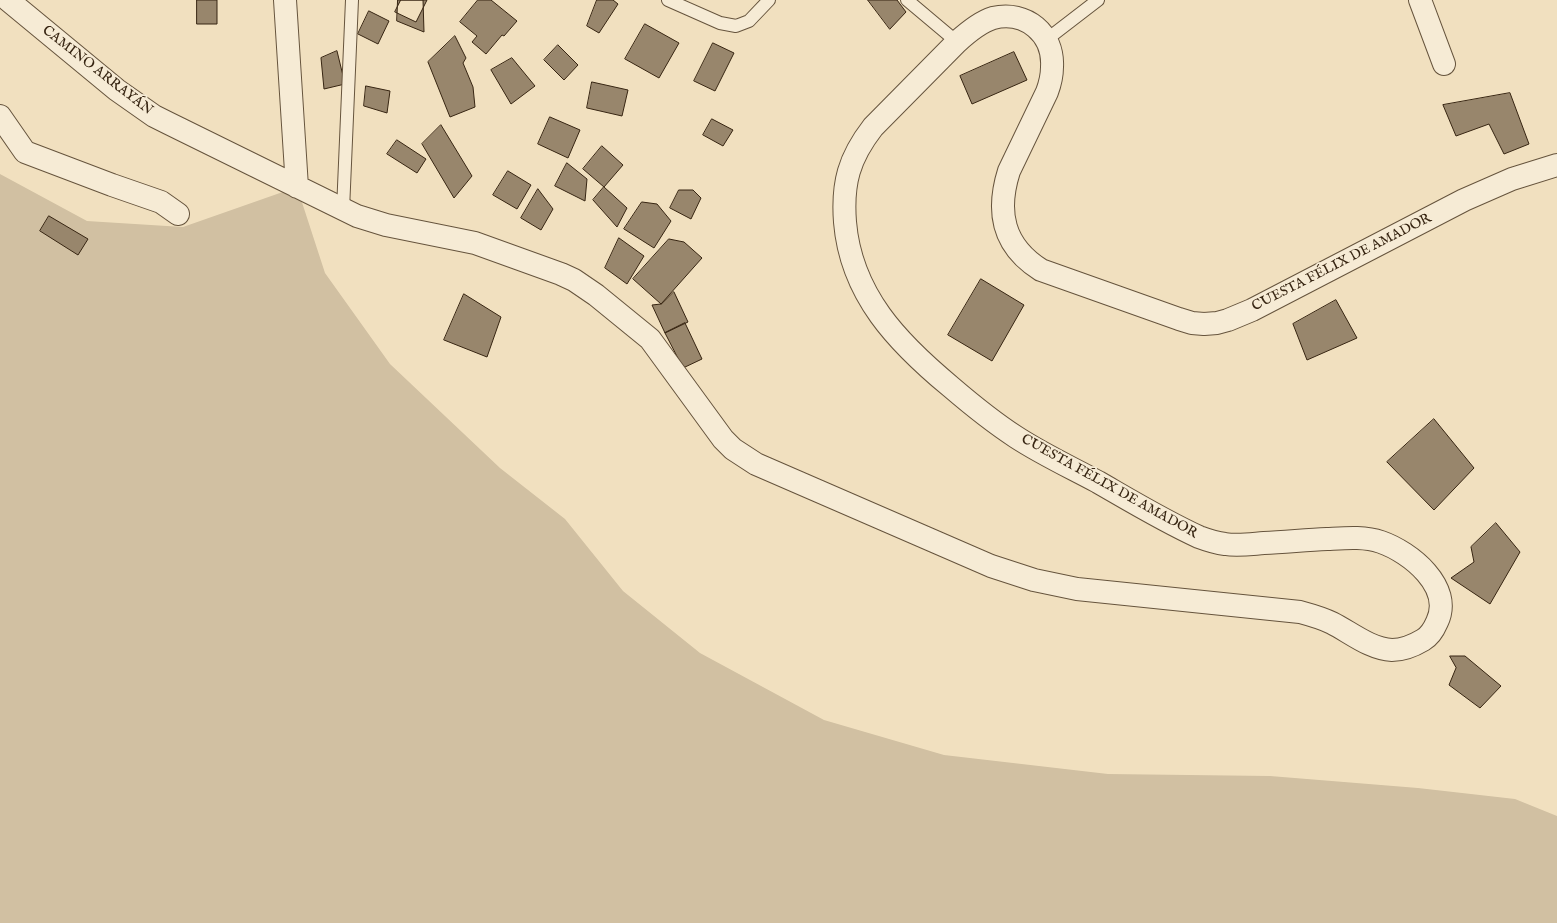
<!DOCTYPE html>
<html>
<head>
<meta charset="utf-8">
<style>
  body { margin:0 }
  canvas { display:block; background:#f1e0bf }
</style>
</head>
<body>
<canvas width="1557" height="923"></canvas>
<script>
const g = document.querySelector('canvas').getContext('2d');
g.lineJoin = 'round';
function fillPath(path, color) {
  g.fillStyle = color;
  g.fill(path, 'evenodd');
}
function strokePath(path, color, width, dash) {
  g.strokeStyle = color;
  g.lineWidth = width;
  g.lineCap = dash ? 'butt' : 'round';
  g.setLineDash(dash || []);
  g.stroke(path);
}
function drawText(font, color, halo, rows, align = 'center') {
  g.font = font + ' "IM FELL English",serif';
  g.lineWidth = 3.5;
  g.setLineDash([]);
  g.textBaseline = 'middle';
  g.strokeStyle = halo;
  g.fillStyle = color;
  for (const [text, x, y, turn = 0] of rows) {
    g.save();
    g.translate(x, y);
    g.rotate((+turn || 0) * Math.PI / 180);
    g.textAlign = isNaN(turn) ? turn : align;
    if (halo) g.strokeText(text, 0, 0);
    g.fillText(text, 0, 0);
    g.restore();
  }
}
fillPath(new Path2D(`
  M0,174L87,221L183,227L297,187L325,273L390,364L500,468L565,519L623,591L700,653L824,720L944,755L1108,774L1270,776L1418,788L1515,799L1557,816V923H0Z`), '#d1c0a2');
const building = new Path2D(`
  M197,0H217V24H197Z
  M398,0H423L424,32L397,21Z
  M401,0H427L416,22L395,12Z
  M478,0H491L517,21L504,36L502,35L486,54L472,42L477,36L460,22Z
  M597,0H613L618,4L599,33L587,26Z
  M868,0H897L906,12L890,29Z
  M369,11L389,21L378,44L358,34Z
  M645,24L679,43L659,78L625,59Z
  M455,36L466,58L463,63L473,87L475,107L450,117L428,62Z
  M713,43L734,53L715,91L694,81Z
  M558,45L578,65L564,80L544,60Z
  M337,51L345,84L324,89L321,58Z
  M1014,52L1027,80L972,104L960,76Z
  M512,58L535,86L511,104L491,70Z
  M592,82L628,90L622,116L587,108Z
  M366,86L390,91L387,113L364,106Z
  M1510,93L1529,144L1504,154L1489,124L1456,136L1443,105Z
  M550,117L580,130L568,158L538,144Z
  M712,119L733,130L723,146L703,135Z
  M441,125L472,176L454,198L422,144Z
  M397,140L426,159L417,173L387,154Z
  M602,146L623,165L604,187L583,169Z
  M567,163L587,179L585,201L555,186Z
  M508,171L531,185L517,209L493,195Z
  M604,187L627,208L617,227L593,200Z
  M538,189L553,209L541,230L521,218Z
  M679,190H693L701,198L691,219L670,208Z
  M642,202L657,204L671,221L654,248L624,229Z
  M49,216L88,239L78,255L40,231Z
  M619,238L644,256L627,284L605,268Z
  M669,239L684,242L702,258L661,304L633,279Z
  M981,279L1024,305L992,361L948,335Z
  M674,292L688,322L665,333L652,305L661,304Z
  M464,294L501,317L487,357L444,340Z
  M1336,300L1357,338L1307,360L1293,324Z
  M685,323L702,359L683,368L665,333Z
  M1434,419L1474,468L1434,510L1387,462Z
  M1496,523L1520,552L1490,604L1451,578L1474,562L1471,547Z
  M1450,656H1465L1501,686L1480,708L1449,685L1456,668Z`);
fillPath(building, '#98866c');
strokePath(building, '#372512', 1);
const service = new Path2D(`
  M668,0L720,23L736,26L749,21L769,0
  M907,0L957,42
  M1046,40L1098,0
  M343,210L352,0`);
const minor = new Path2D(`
  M1420,0L1444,64
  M0,116L25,152L112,185L161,202L178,214`);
const tertiary = new Path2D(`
  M8,0L117,90L154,116L168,123L357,216L386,225L475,243L561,274L574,280L596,295L650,339L723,439L733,449L756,464L991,566L1034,580L1077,589L1300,612C1311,615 1322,618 1332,623C1350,632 1370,649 1392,650C1403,650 1413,646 1423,640C1430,636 1434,629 1437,622C1454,587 1410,552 1381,542C1364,536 1345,538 1327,539C1306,540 1285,542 1264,543C1251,544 1238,546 1225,544C1216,543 1207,540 1199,537C1164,521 1131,501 1098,482C1070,467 1042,454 1016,437C993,422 972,405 951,387C898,343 851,295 845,222C842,183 849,158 873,127L957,42C968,32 980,22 993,18C1026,10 1054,34 1052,67C1052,76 1050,84 1047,92L1009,171C996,212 1003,246 1041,270L1179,319L1192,323L1204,324L1217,323L1228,320L1252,310L1464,200L1512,179L1557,165
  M285,0L297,187`);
strokePath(service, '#66543d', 14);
strokePath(minor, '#66543d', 24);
strokePath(tertiary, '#66543d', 24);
strokePath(service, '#f6ebd5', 12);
strokePath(minor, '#f6ebd5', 22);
strokePath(tertiary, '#f6ebd5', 22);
drawText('14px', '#372512', '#f6ebd5', [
  ["CAMINO ARRAYÁN",97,71,38],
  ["CUESTA FÉLIX DE AMADOR",1342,263,-27],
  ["CUESTA FÉLIX DE AMADOR",1109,487,29]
]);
</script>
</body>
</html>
